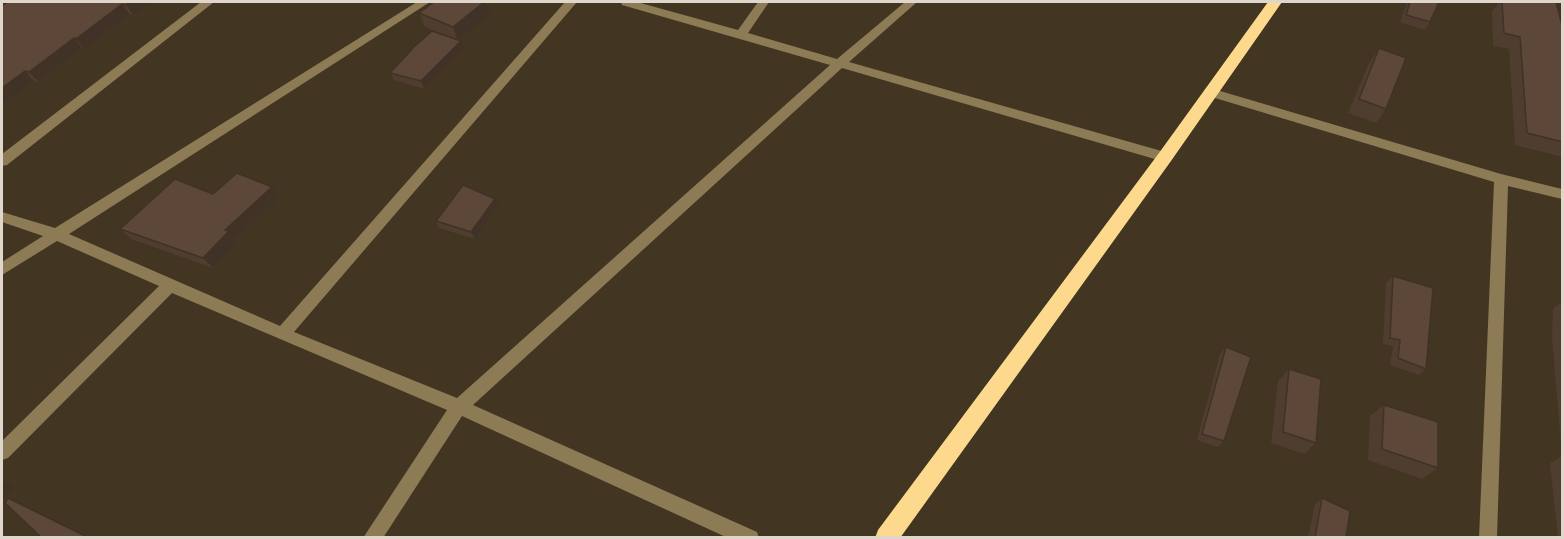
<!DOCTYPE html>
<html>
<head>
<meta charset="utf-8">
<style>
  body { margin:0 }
  #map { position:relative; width:1564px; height:539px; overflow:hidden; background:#423521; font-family:Overpass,sans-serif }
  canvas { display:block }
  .frame { position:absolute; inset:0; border:3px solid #dfd7cb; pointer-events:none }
</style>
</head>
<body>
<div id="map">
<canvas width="1564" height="539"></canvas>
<div class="frame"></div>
</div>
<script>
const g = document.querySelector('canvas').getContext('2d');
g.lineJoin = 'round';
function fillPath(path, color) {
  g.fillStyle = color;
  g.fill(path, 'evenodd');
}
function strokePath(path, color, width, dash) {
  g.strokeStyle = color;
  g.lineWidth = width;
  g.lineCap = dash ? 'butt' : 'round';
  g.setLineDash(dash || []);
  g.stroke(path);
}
fillPath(new Path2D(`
  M201,2H214L7,165L2,166V154Z
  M417,2H430L69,234L280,326L565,2H577L294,332L457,398L830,65L622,5L621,2H637L738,30L758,2H769L748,33L837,59L905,2H917L849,62L1165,152L1172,157L1165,162L842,68L473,405L757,532L759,538H728L462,416L383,538H363L447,410L172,293L8,458L2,460V441L159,286L57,241L2,275V262L43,236L2,222V212L55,228Z
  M1210,88L1501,174L1562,189V199L1508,186L1497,538H1479L1494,182L1205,95L1204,92L1205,89Z`), '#8d7b55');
fillPath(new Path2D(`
  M1268,2H1282L1171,161L900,538H875L878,530L1159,153Z`), '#fcd98c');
fillPath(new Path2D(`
  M8,2H151L133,15L130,14L84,49L82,48L38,82L34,81L2,104Z
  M1407,2H1439L1430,22L1424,30L1400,22Z
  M1499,2H1556L1563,29V157L1515,145L1509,49L1493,46L1492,11Z
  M419,13L490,14L459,40L461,41L464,49L424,89L394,80L390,73L449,37L425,27Z
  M1379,48L1386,109L1376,123L1348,113L1369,63Z
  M213,194L280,197L235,239L237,242L213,268L131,239L120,229Z
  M498,206L475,239L439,228L436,221Z
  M1393,276L1426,369L1419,375L1390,365L1393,346L1383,344L1386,283Z
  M1563,301V537H1558L1550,463L1562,456L1552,338L1553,309Z
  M1226,347L1224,441L1218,447L1197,440L1220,354Z
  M1289,369L1316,443L1304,454L1271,443L1278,381Z
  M1384,405L1438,468L1422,479L1368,460L1370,416Z
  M1322,498L1346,537H1308L1315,504Z`), '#4f3d30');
fillPath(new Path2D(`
  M131,2H151L133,15L126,5Z
  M484,2H486L490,14L458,41L453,27Z
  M122,4L130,14L84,49L76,39Z
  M74,38L82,48L38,82L29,72Z
  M461,41L464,49L424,89L421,81Z
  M25,71L34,81L2,104V88Z
  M272,187L280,197L235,239L237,242L213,268L203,258L225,230Z
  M495,199L498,206L475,239L471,232Z
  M2,481L14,488L2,500Z`), '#403227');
const building = new Path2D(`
  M8,2H131L126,5L122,4L76,39L74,38L29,72L25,71L2,88V6Z
  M434,2H484L453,27L419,13Z
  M1410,2H1439L1430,22L1406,15Z
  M1502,2H1556L1563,29V142L1527,133L1520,37L1504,33Z
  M432,31L461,41L421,81L390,73L414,47Z
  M1379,48L1406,58L1386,109L1359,99Z
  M237,173L272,187L225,230L229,231L203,258L120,229L175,179L213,194Z
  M463,185L495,199L471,232L436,221Z
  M1393,276L1433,288L1426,369L1398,358L1400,340L1390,338Z
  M1226,347L1251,357L1224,441L1202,434Z
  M1289,369L1321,379L1316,443L1283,432Z
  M1384,405L1438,422V468L1382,449Z
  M8,498L85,536L87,537H41L5,503Z
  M1322,498L1350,511L1346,537H1315Z`);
fillPath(building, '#5c4738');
strokePath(building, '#403227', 1.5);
</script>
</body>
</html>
